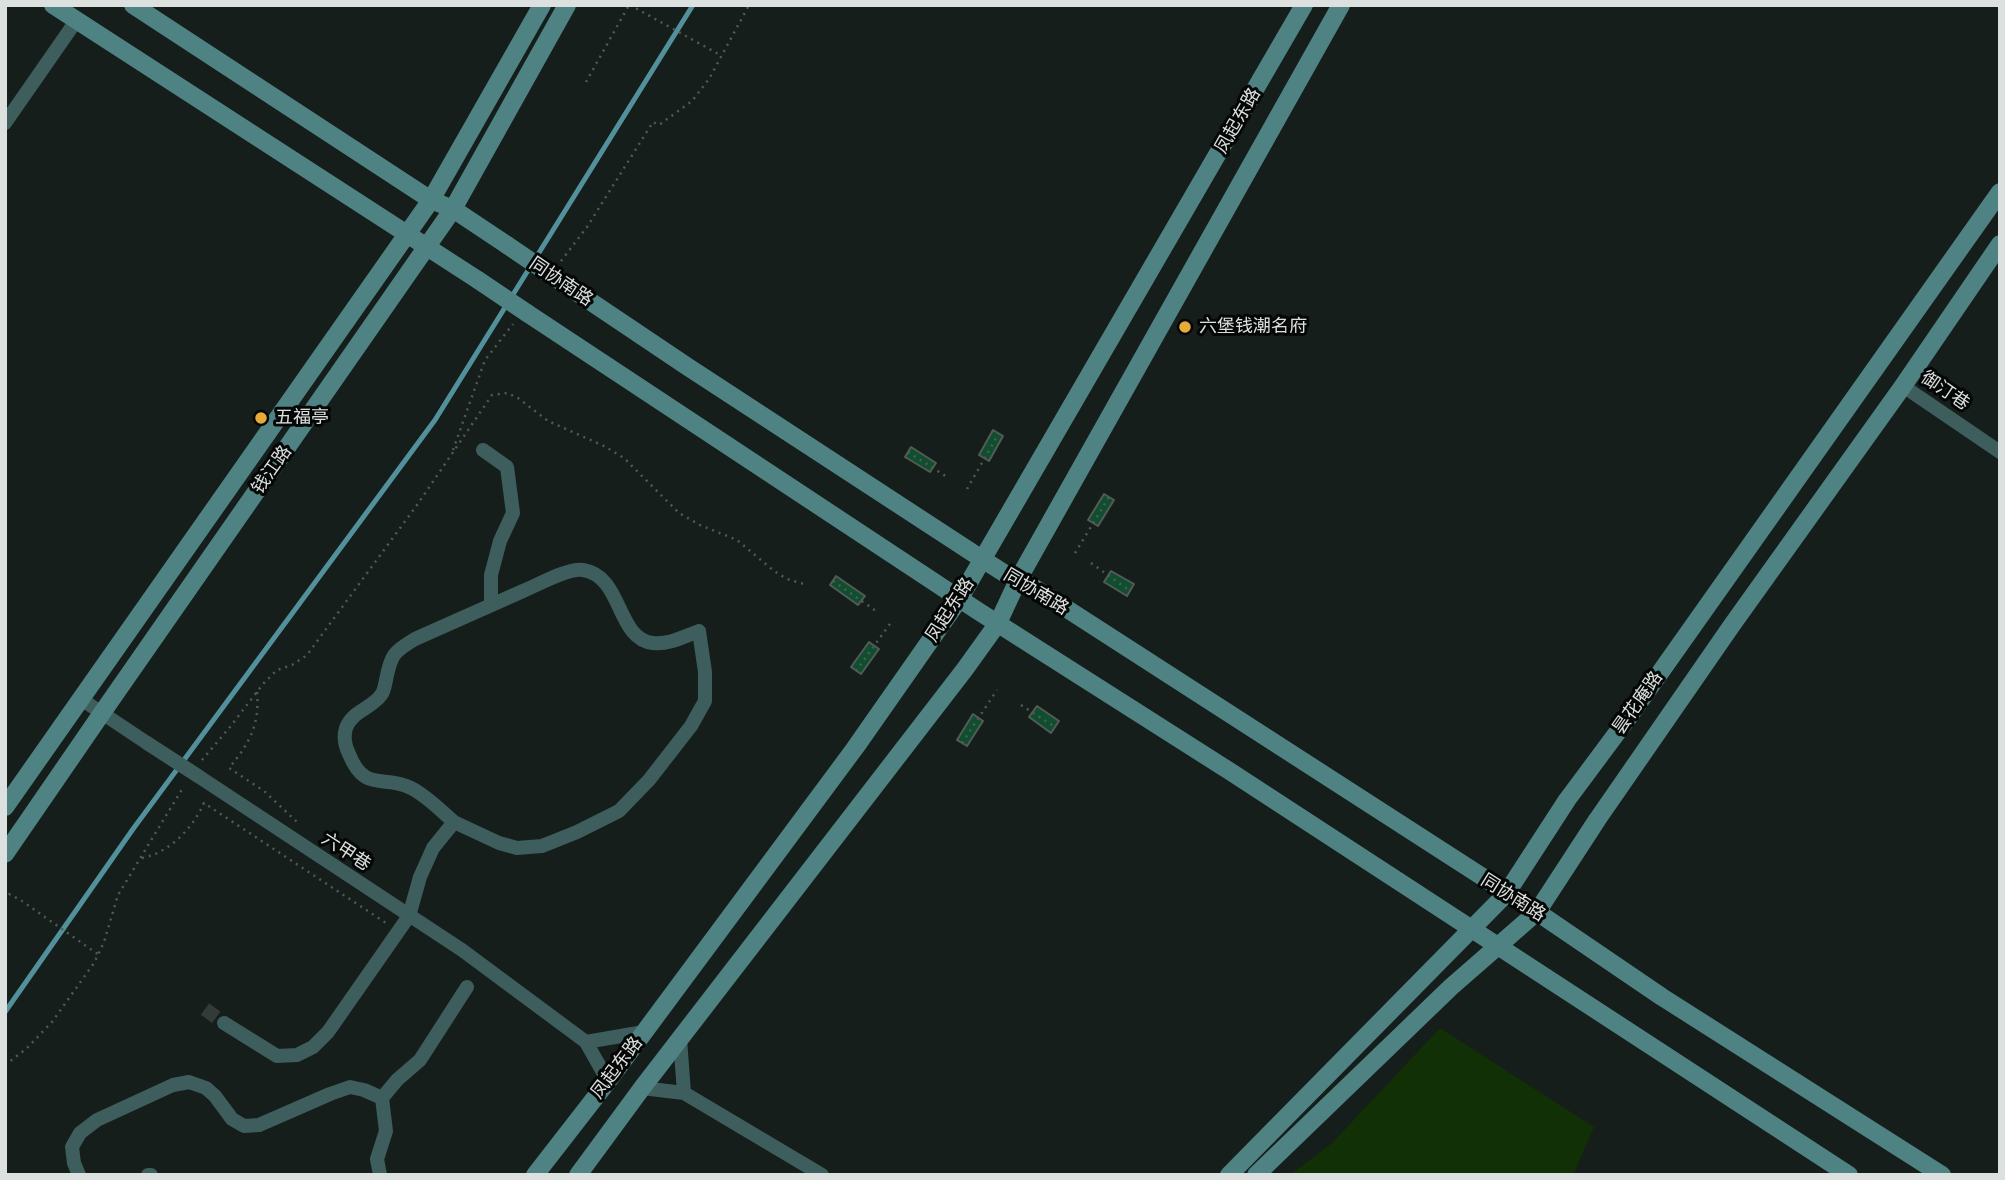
<!DOCTYPE html>
<html>
<head>
<meta charset="utf-8">
<style>
  body { margin:0 }
  #map { position:relative; width:2005px; height:1180px; overflow:hidden; background:#151e1b; font-family:"PT Sans",sans-serif }
  canvas { display:block }
  .frame { position:absolute; inset:0; border:7px solid #dce1e0; pointer-events:none }
</style>
</head>
<body>
<div id="map">
<canvas width="2005" height="1180"></canvas>
<div class="frame"></div>
</div>
<script>
const g = document.querySelector('canvas').getContext('2d');
g.lineJoin = 'round';
function fillPath(path, color) {
  g.fillStyle = color;
  g.fill(path, 'evenodd');
}
function strokePath(path, color, width, dash) {
  g.strokeStyle = color;
  g.lineWidth = width;
  g.lineCap = dash ? 'butt' : 'round';
  g.setLineDash(dash || []);
  g.stroke(path);
}
function drawText(font, color, halo, rows, align = 'center') {
  g.font = font + ' "PT Sans","Noto Sans SC",sans-serif';
  g.lineWidth = 6;
  g.setLineDash([]);
  g.textBaseline = 'middle';
  g.strokeStyle = halo;
  g.fillStyle = color;
  for (const [text, x, y, turn = 0] of rows) {
    g.save();
    g.translate(x, y);
    g.rotate((+turn || 0) * Math.PI / 180);
    g.textAlign = isNaN(turn) ? turn : align;
    if (halo) g.strokeText(text, 0, 0);
    g.fillText(text, 0, 0);
    g.restore();
  }
}
fillPath(new Path2D(`
  M1440,1028L1594,1127L1573,1175H1290L1332,1143Z`), '#123005');
strokePath(new Path2D(`
  M5,1012L133,829L435,420L693,5`), '#52909b', 5);
const building = new Path2D(`
  M993,430L1003,436L989,461L979,455Z
  M911,447L936,463L930,472L905,457Z
  M1104,494L1114,500L1098,526L1088,520Z
  M1111,571L1134,584L1127,596L1104,582Z
  M836,576L865,596L858,605L830,585Z
  M869,642L879,649L861,674L851,667Z
  M1037,706L1059,721L1051,733L1029,717Z
  M973,714L983,721L967,746L957,740Z`);
fillPath(building, '#104e30');
strokePath(building, '#545b56', 2);
strokePath(new Path2D(`
  M205,1009L224,1023`), '#333b39', 14, [14, 7]);
strokePath(new Path2D(`
  M630,5L722,56
  M586,82L629,5
  M561,261L587,227L653,122L659,125L692,101L709,79L749,5
  M453,450L485,360L513,324
  M908,452L947,477
  M967,489L999,433
  M1075,553L1109,497
  M1091,563L1130,591
  M833,581L876,611
  M856,671L892,621
  M257,692C260,725 249,744 229,768L264,791L297,822
  M1021,705L1055,727
  M962,743L997,690
  M202,760L230,727L263,684L277,670L292,665L307,655L417,505L492,395L507,393L518,398L548,421L604,446L624,458L679,513L700,525L737,540L774,571L787,579L804,584
  M142,858C169,853 193,828 204,803L386,923
  M5,900L9,894L22,901L99,955
  M5,1065L26,1049L52,1022L94,963L104,942L118,895L184,786`), '#525a57', 2.5, [2, 5]);
strokePath(new Path2D(`
  M5,123L76,21
  M1903,386L2000,452
  M483,450L507,467L513,513L500,541L491,575V605
  M81,699L147,743
  M198,776L462,950L586,1042L608,1081
  M224,1023L277,1056L297,1055L313,1047L328,1032L409,916L420,877L433,848L454,822L499,843L517,848L542,846L577,832L619,811L649,780L691,726L705,701V672L699,631C685,636 669,645 653,643C616,639 623,576 583,570C567,568 538,585 523,591C487,607 451,623 415,639C393,652 391,655 386,680C385,685 384,692 381,695C371,709 352,711 346,728C343,738 345,746 349,754C365,794 385,774 411,788C427,796 440,810 454,822
  M680,1039L684,1093
  M586,1042L644,1032
  M642,1088L684,1093L822,1175
  M79,1175L74,1163L72,1147L80,1133L97,1120L173,1085L189,1082L206,1088L215,1096L232,1119L244,1126L259,1125L330,1094L350,1087L364,1090L382,1098
  M148,1175H151
  M380,1175L377,1159L386,1131L382,1098L397,1080L420,1060L467,987`), '#3e5d5d', 14);
strokePath(new Path2D(`
  M53,5L478,280
  M133,5L431,200L453,209L507,245
  M554,277L688,367L982,559L1004,573L1019,578L1537,912L1662,997L1942,1175
  M527,313L978,611L1231,772L1849,1175
  M5,807L431,200L542,5
  M5,854L102,713L453,209L567,5
  M535,1175L608,1081L855,748L960,598L1304,5
  M578,1175L642,1088L965,669L998,623L1019,578L1341,5
  M1229,1175L1506,894L1567,800L1628,718L2000,192
  M1256,1175L1451,987L1537,912L1597,820L1732,625L1903,386L2000,244`), '#4f8282', 18);
strokePath(new Path2D(`
  M147,743L198,776`), '#3e5d5d', 14);
strokePath(new Path2D(`
  M507,245L554,277
  M478,280L527,313`), '#4f8282', 18);
for (const [x, y, r, color] of [
  [1185,327,7,"#e8ab37"],
  [261,418,7,"#e8ab37"]
]) {
  const dot = new Path2D();
  dot.arc(x, y, r, 0, 2 * Math.PI);
  g.fillStyle = color;
  g.fill(dot);
  strokePath(dot, '#050706', 2.5);
}
drawText('18px', '#dce1e0', '#050706', [
  ["凤起东路",1238,121,-60],
  ["同协南路",561,282,34],
  ["御汀巷",1945,391,34],
  ["钱江路",272,470,-55],
  ["同协南路",1036,592,31],
  ["凤起东路",950,610,-57],
  ["昙花庵路",1638,703,-55],
  ["六甲巷",346,852,33],
  ["同协南路",1513,898,32],
  ["凤起东路",617,1068,-53]
]);
drawText('18px', '#dce1e0', '#050706', [
  ["六堡钱潮名府",1199,327],
  ["五福亭",275,418]
], 'left');
</script>
</body>
</html>
